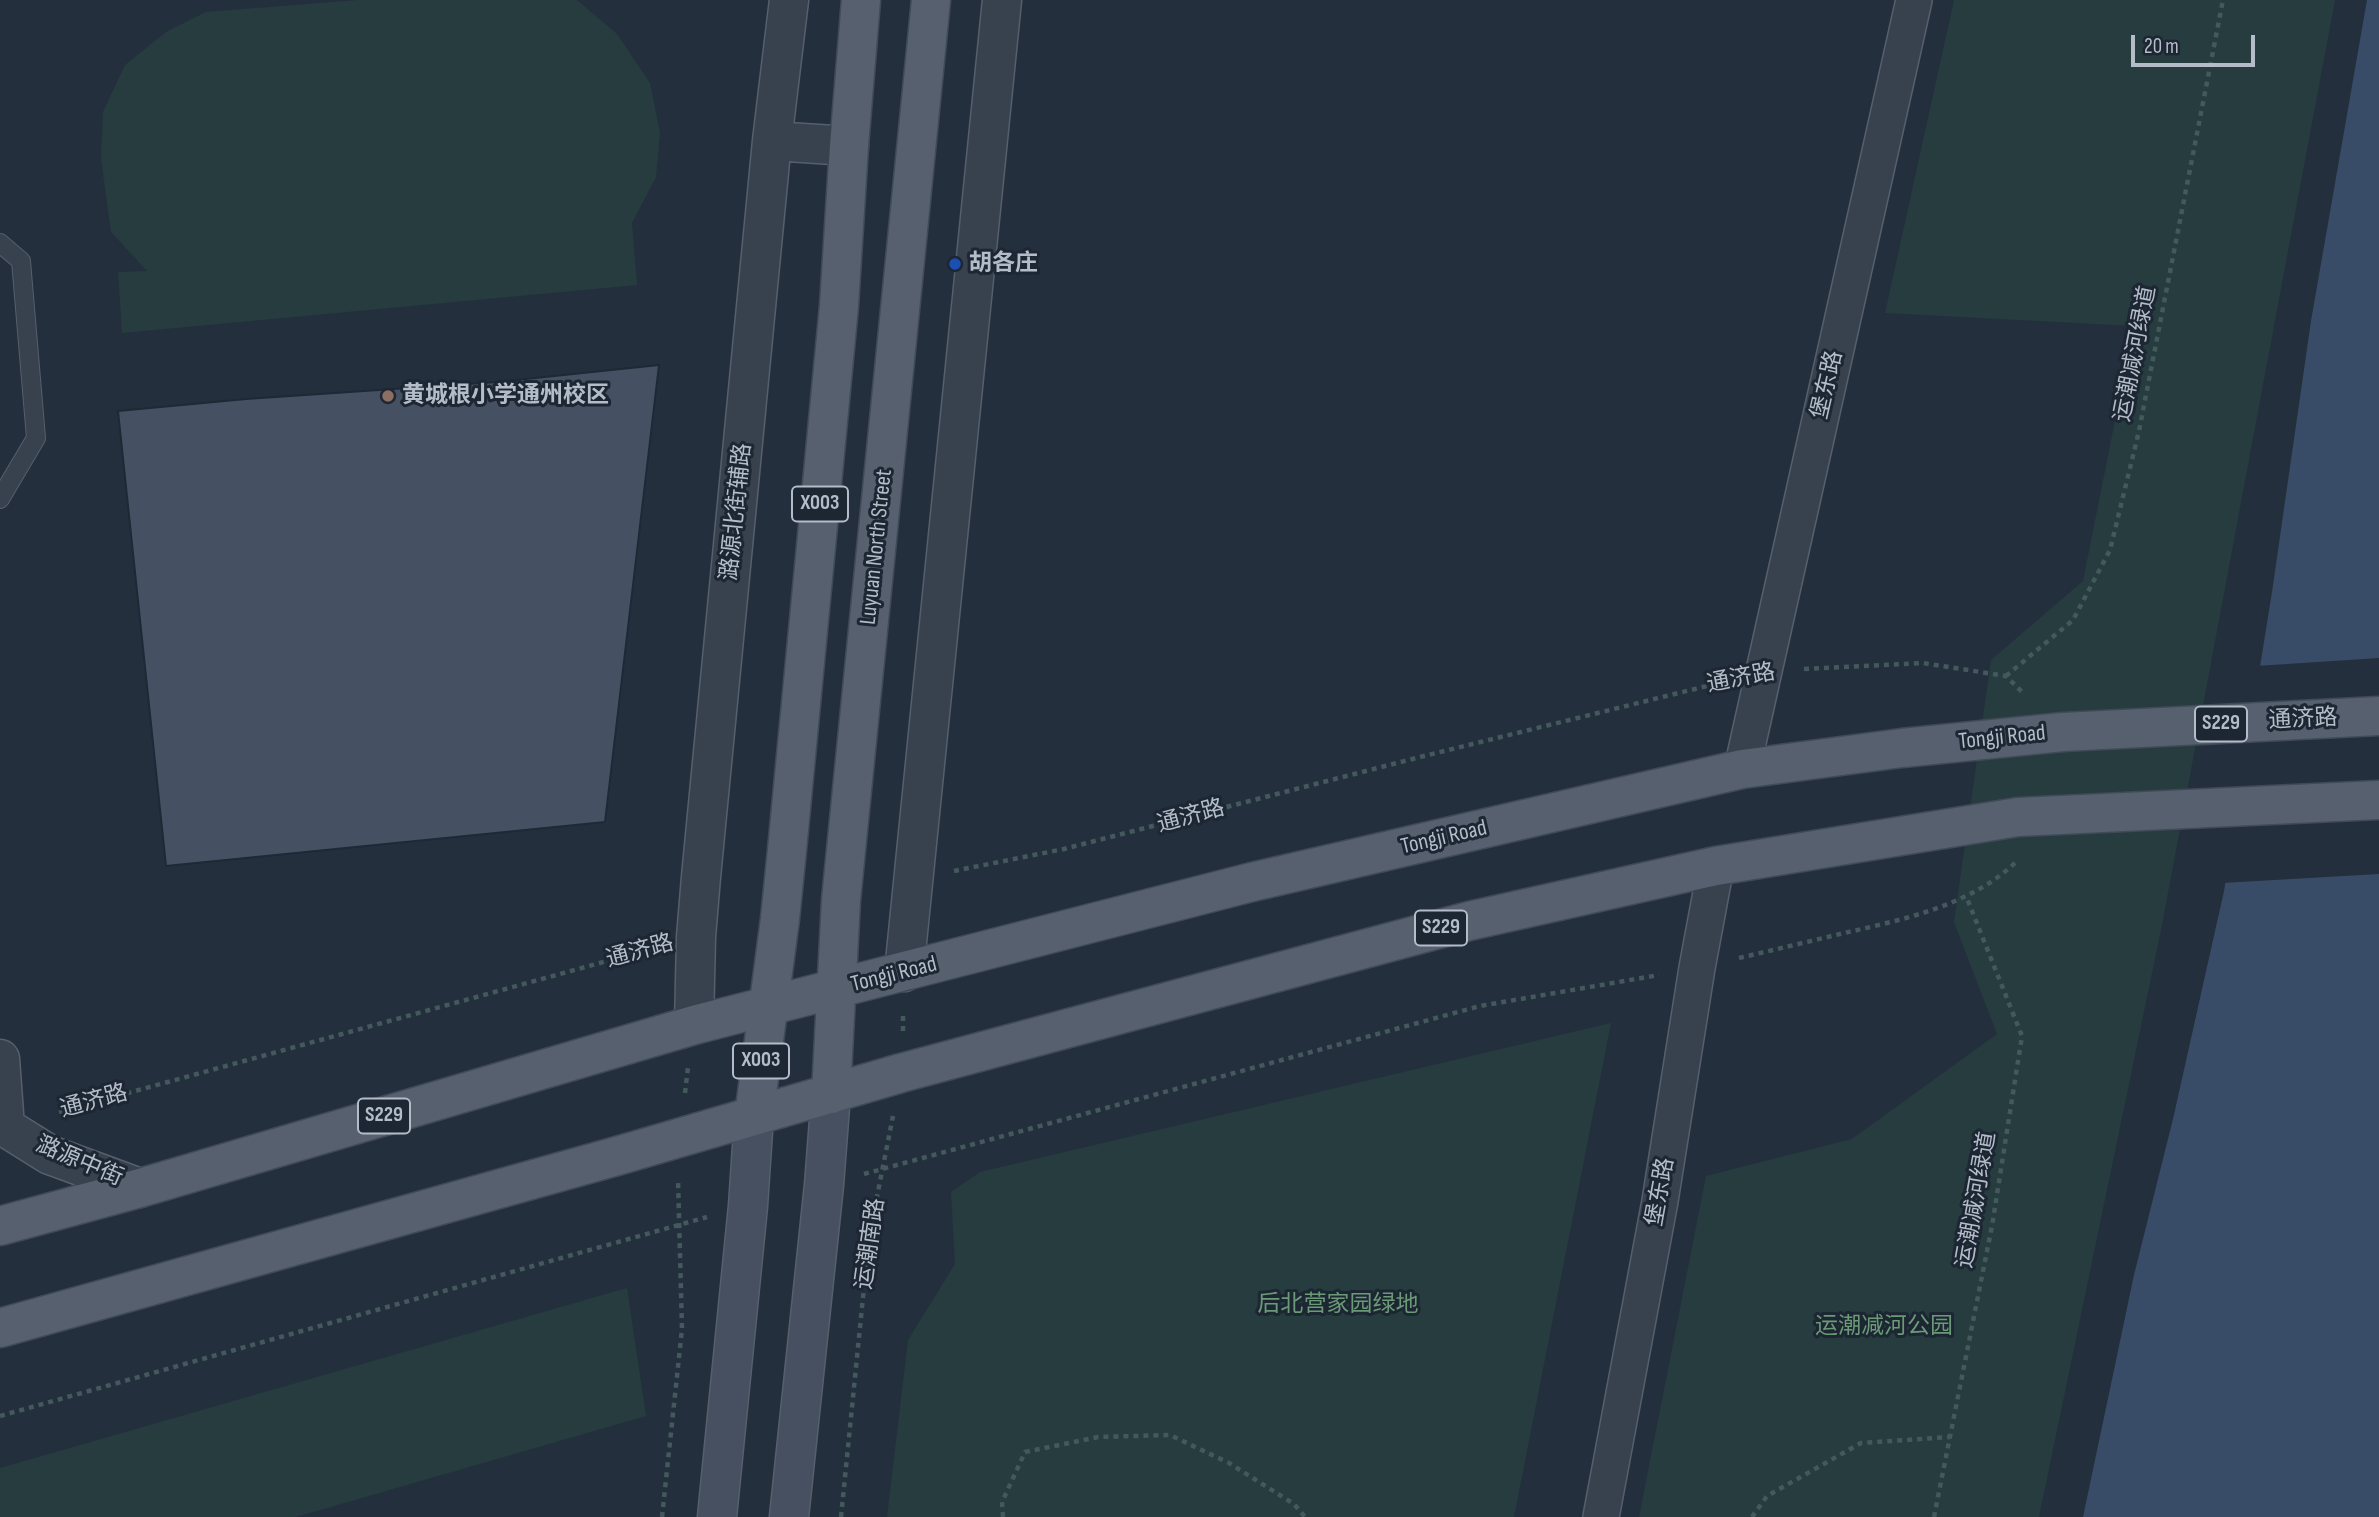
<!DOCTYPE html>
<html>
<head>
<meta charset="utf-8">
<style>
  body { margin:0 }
  #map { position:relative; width:2379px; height:1517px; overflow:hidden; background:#242f3e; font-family:"Sofia Sans Condensed",sans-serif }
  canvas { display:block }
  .scale { position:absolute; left:2131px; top:35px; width:124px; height:32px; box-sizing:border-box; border:4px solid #b4bcc9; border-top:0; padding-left:9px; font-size:21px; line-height:24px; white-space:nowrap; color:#b4bcc9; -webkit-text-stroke:5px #1d2633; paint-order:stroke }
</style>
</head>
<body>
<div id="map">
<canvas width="2379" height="1517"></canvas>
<div class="scale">20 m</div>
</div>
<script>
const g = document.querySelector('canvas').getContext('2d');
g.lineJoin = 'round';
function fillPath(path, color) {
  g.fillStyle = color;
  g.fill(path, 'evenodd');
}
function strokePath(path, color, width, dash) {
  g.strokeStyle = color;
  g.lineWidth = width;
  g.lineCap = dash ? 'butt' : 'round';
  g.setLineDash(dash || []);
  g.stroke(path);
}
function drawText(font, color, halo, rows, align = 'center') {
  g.font = font + ' "Sofia Sans Condensed","Noto Sans SC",sans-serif';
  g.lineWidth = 6;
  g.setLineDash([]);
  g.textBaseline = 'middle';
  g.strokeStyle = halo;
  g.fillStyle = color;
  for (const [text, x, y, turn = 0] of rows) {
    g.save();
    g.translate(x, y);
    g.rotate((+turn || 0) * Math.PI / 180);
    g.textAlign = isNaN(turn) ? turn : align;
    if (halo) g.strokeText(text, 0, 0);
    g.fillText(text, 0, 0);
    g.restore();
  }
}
fillPath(new Path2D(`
  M358,0H577L617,34L650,83L660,133L656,177L632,223L637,285L122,333L118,272L147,271L111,232L101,159L103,112L125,65L166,32L206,12Z
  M1954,0H2335L2162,925L2039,1517H1639L1706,1176L1852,1139L1997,1034L1954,922L1991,660L2083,581L2134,326L1885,313Z
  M1611,1023L1514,1517H887L908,1340L955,1264L951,1192L980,1172Z
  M627,1288L646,1416L296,1517H0V1468Z`), '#263c3f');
fillPath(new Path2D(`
  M2367,0H2379V1517H2083L2134,1275L2173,1119L2224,891L2272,592L2311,321Z`), '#394c67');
fillPath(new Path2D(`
  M2379,658V874L2222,883L2256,666Z`), '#242f3e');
const building = new Path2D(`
  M659,365L605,822L166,866L118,411L246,399L497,382Z`);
fillPath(building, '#455162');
strokePath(building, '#1f2835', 2);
const service = new Path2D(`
  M0,243L21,261L36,438L0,499`);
const minor = new Path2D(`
  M1742,769L1914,0
  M1601,1517L1660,1201L1697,968L1716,866`);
const tertiary = new Path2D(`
  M772,141L849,146
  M904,972L1002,0
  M694,1025L696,937L701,877L772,141L789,0
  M0,1059L5,1127L50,1155L140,1188`);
const secondary = new Path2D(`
  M717,1517L748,1206L754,1116
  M789,1517L824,1185L831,1094`);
const primary = new Path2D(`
  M831,1094L841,900L931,0
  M754,1116L780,919L787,850L839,306L849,146L861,0
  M0,1226L140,1188L694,1025L1252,882L1742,769L1902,748L2063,732L2379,716
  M0,1328L617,1156L901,1073L1469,921L1716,866L2018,817L2379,800`);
strokePath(service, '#565f6c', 20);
strokePath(minor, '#565f6c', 38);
strokePath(tertiary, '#565f6c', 41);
strokePath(secondary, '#565f6c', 41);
strokePath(primary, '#414a57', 41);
strokePath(new Path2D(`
  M1804,669L1923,663L2006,676L2025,695
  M2006,676L2073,620L2110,550L2139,431L2223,0
  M954,871L1064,849L1420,757L1723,682
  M1739,958C1773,950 1807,942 1840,934C1901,920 1972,906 2018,860
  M903,1031V1011
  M685,1093L688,1067
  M59,1112L658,947
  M864,1174L1480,1006L1659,975
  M0,1416L707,1217
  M662,1517L682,1329L678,1179
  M841,1517L869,1237L893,1116
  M1003,1517L1002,1502L1025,1452L1098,1437L1170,1435L1229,1463L1294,1504L1305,1517
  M1752,1517L1767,1496L1861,1443L1950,1437
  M1934,1517L1992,1226L2022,1036L1966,896`), '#44595c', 4.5, [5, 5]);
strokePath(service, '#38414e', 18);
strokePath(minor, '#38414e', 35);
strokePath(tertiary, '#38414e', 38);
strokePath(secondary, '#465061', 38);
strokePath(primary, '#56606e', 38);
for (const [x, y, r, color] of [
  [955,264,7,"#1a4fb4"],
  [388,396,7,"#8d6e63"]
]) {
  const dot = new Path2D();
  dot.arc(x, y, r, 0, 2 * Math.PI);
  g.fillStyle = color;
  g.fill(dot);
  strokePath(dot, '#1d2633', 2.5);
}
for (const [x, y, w] of [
  [820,504,56],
  [2221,724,52],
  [1441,928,52],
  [761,1061,56],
  [384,1116,52]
]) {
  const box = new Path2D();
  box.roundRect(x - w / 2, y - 17.5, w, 35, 5);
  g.fillStyle = '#1d2633';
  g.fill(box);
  strokePath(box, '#b4bcc9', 2);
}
drawText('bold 21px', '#b4bcc9', null, [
  ["X003",820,504],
  ["S229",2221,724],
  ["S229",1441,928],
  ["X003",761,1061],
  ["S229",384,1116]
]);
drawText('bold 23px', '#b4bcc9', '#1d2633', [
  ["胡各庄",969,264],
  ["黄城根小学通州校区",402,396]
], 'left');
drawText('23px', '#b4bcc9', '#1d2633', [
  ["运潮减河绿道",2136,354,-79],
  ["堡东路",1828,385,-77],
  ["潞源北街辅路",737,512,-84],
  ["Luyuan North Street",877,547,-84],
  ["通济路",1741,679,-11],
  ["通济路",2303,720,-3],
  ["Tongji Road",2002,738,-6],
  ["通济路",1191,817,-15],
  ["Tongji Road",1444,838,-13],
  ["通济路",640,952,-15],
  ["Tongji Road",894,975,-14],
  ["通济路",94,1102,-15],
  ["潞源中街",79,1162,23],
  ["堡东路",1661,1192,-80],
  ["运潮减河绿道",1977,1200,-80],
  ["运潮南路",871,1244,-82]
]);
drawText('23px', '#6b9a76', '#1d2633', [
  ["后北营家园绿地",1338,1305],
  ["运潮减河公园",1884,1327]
]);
</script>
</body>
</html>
